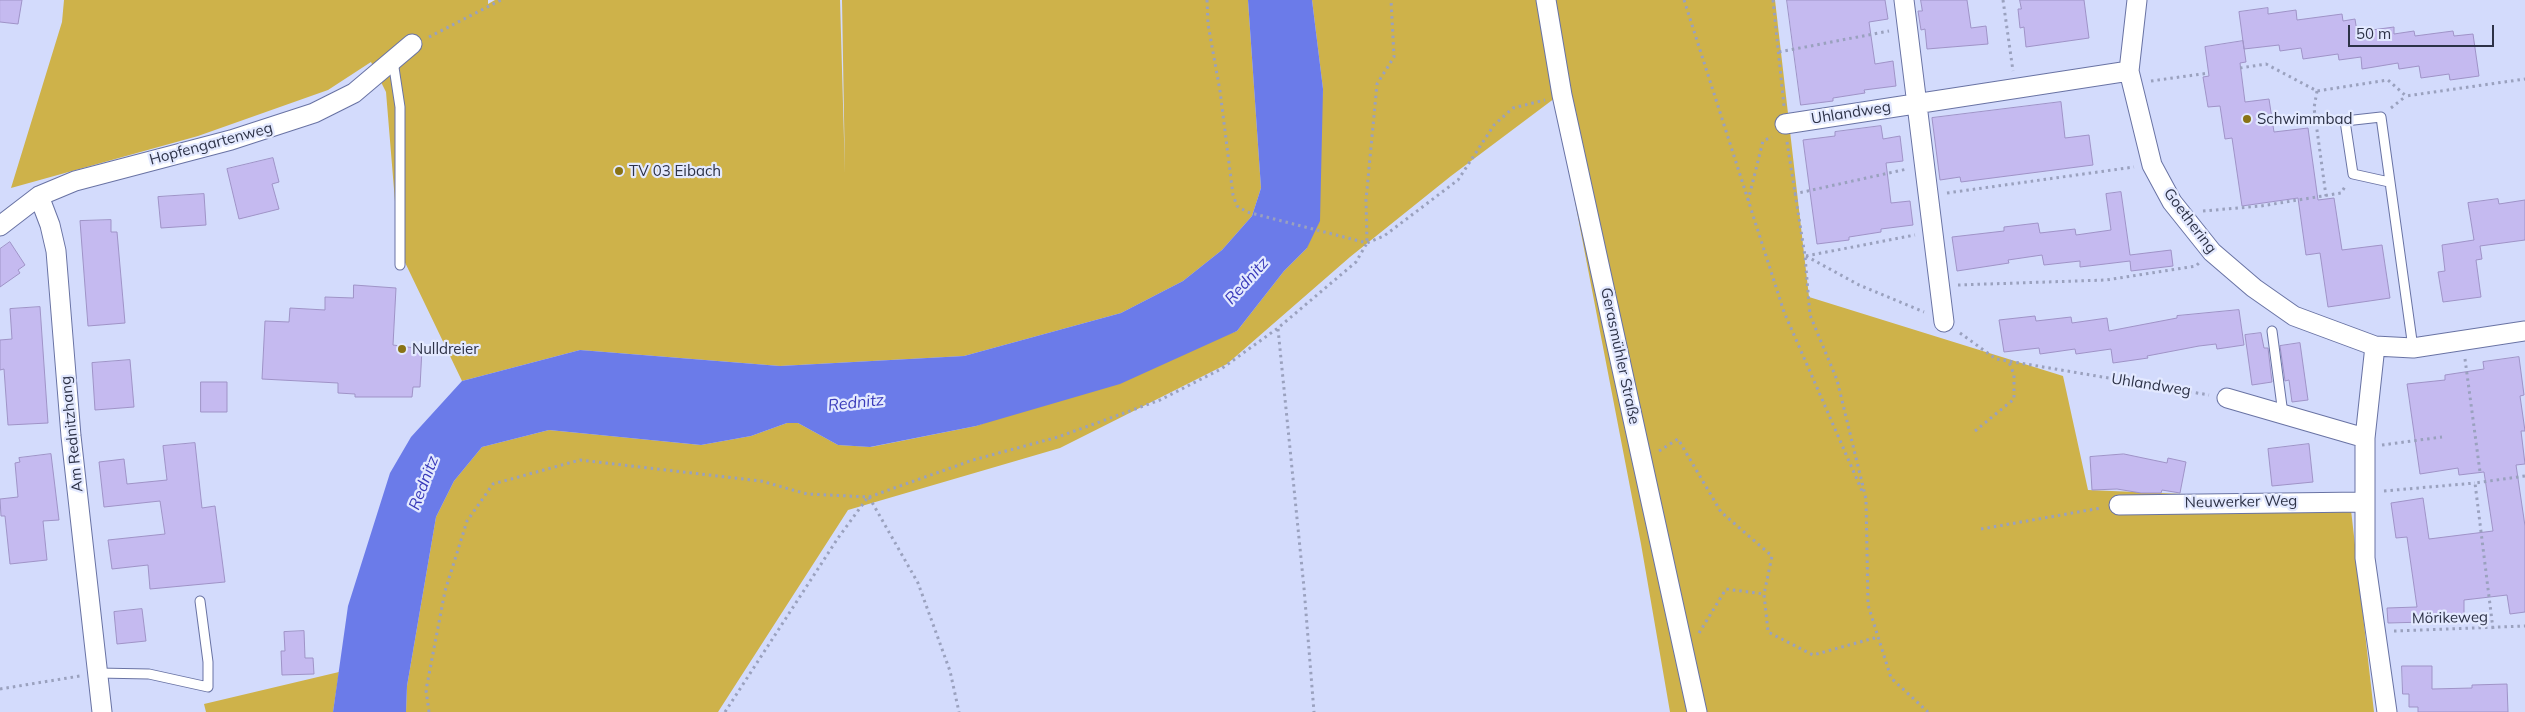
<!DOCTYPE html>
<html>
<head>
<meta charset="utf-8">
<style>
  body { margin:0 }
  #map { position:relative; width:2525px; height:712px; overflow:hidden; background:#d3dbfc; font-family:Mulish,sans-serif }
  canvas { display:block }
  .scale { position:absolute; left:2348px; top:25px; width:146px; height:22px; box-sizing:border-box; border:2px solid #2d3247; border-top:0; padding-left:6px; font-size:15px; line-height:18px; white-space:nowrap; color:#2d3247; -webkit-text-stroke:4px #e3e9ff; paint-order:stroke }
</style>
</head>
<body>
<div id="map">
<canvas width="2525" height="712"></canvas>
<div class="scale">50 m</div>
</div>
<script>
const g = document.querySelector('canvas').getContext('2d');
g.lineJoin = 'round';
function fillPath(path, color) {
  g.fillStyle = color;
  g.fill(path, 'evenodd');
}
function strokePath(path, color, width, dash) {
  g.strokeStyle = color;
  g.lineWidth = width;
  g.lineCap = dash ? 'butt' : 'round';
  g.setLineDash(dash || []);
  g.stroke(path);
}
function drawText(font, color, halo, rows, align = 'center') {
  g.font = font + ' Mulish,sans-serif';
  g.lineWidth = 4.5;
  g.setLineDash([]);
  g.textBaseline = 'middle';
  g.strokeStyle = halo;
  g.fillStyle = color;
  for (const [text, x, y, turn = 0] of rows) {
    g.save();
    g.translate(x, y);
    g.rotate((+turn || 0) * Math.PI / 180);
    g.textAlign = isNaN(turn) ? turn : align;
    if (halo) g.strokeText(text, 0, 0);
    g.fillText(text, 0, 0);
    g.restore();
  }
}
fillPath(new Path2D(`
  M64,0H488V4L495,0H840L845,174L842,0H1248L1261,188L1252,216L1222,250L1183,281L1121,313L964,356L780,366L580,350L462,381L399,250L386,92L371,62L328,90L198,136L11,188L62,22Z
  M1312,0H1775L1809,297L2063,376L2088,490L2350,501L2374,712H1670L1641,544L1555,98L1451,176L1350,257L1227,364L1060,448L848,510L718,712H406L407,686L436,517L454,481L482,447L549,430L701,445L751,436L787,423H798L838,445L871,447L976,426L1237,331L1284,271L1307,248L1323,89Z
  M339,672L333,712H206L204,704Z`), '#ceb24a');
fillPath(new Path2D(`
  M1248,0H1312L1323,89L1320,221L1307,248L1284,271L1237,331L1120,384L976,426L870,447L838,445L798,423H787L751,436L701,445L549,430L482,447L454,481L436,517L407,686L406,712H333L348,606L390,473L411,437L462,381L580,350L780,366L964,356L1121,313L1183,281L1222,250L1252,216L1261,188Z`), '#6b7be9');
const building = new Path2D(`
  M0,0H22L18,24L0,22Z
  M1787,0H1885L1888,19L1869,22L1875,64L1893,61L1896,86L1864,90L1865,93L1833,98V101L1801,105Z
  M1921,0H1967L1971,28L1986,26L1988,44L1927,49L1925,29L1921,30L1918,11H1922Z
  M2020,0H2084L2089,38L2026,47L2024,27L2020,28L2018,9H2021Z
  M2268,8V14L2296,10L2297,20L2342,14L2343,21L2355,19L2357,32L2394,27V34L2414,31L2415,36L2453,31L2454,36L2473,34L2479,76L2450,80L2449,74L2421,78L2419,66L2399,69L2398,63L2362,69L2361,57L2339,60L2338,54L2303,59L2301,48L2280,51L2279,45L2244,49L2239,12Z
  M2243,41L2246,62L2240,63L2245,102L2269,99L2274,132L2308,128L2318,200L2334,198L2342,250L2382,245L2390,298L2328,307L2320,253L2306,255L2298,198L2242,206L2232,138L2225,139L2220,106L2208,107L2203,77L2209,76L2205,47Z
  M2061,102L2065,138L2089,135L2093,165L1961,182L1960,177L1940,180L1932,118Z
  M1881,126L1883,139L1900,136L1903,161L1886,163L1891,203L1910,201L1913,225L1881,229V232L1849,237V240L1817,244L1803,140L1835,136V132Z
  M273,158L279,182L272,184L279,209L239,219L227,169Z
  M2121,192L2130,255L2171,250L2173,266L2131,271L2130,261L2080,267V261L2044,265L2042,255L2008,260L2009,263L1957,271L1952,237L2004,231V227L2038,223L2040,233L2075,229L2076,235L2111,230L2106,194Z
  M204,194L206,225L161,228L158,197Z
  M2498,199L2499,204L2525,200V240L2480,246L2482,259L2476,260L2481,297L2443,302L2438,272L2445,271L2442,245L2474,240L2468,203Z
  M111,220V232H117L125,323L88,326L80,221Z
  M10,242L25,265L18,270L20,273L0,287V249Z
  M354,285L396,288L393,345L422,349L420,387H413L412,397H355V394L338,393V383L262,379L265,321L289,322L290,308L325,310V297L353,298Z
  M40,307L48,423L8,425L4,369L0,370V340L12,339L10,309Z
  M2239,310L2244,345L2217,349L2216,344L2199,346L2147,356L2148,358L2113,363L2111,349L2076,354L2075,349L2040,354L2039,348L2004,352L1999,320L2035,316L2036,321L2071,317L2072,323L2107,318L2109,331L2177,318V316Z
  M2261,333L2264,348H2268L2272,382L2252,385L2245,335Z
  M2300,343L2308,400L2292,402L2289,380L2285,381L2280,346Z
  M2519,357L2524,395L2520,396L2525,431H2521L2525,464L2516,465L2525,526V612L2510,614L2507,595L2464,600V621L2388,623L2387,608L2417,607L2407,537L2396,538L2391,503L2423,498L2429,539L2493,531L2484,472L2459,475L2458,468L2420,474L2407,384L2445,380V375L2484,369L2483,362Z
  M130,360L134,407L95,410L92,363Z
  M201,382H227V412H201Z
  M195,443L202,508L215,506L225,582L150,589L148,565L112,569L108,540L165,534L160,501L104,507L99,462L124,459L127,484L167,480L163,446Z
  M2309,444L2313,482L2272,486L2268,449Z
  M51,454L59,520L43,521L47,560L10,564L5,516H1L0,499L18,497L15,463L20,462L19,458Z
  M2124,454L2167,463L2168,458L2186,462L2180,493L2162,490L2161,493H2141L2117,489L2092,490L2090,457Z
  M142,609L146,641L117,644L114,612Z
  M304,631L305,658H313L314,674L282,675L281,651H285L284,632Z
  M2402,666H2432V689L2472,688V685L2507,684L2508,712H2418V707H2409V694H2403Z`);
fillPath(building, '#c5baf0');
strokePath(building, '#9f93c7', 1);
const lane = new Path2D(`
  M393,61L400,107V265
  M2389,182L2353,174L2345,121L2381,117L2413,348
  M2272,331L2283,414
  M98,673L149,674L208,687V662L200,601`);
const street = new Path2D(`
  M1546,0L1562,95L1697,712
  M1904,0L1944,322
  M2137,0L2129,71L2152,165L2172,202L2212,252L2254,288L2294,316L2375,346L2413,348L2525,331
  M1785,124L2129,71
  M39,196L50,225L56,251L71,436L102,712
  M0,226L39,196L75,181L231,140L314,113L354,93L412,44
  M2375,346L2365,438V558L2387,712
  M2227,398L2365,438
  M2119,505L2363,502`);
strokePath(lane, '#6973a4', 11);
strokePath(street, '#6973a4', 21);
strokePath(new Path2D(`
  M1207,0L1208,24L1220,91L1233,195L1237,206L1247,212L1367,243L1384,236L1458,180L1494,125L1513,108L1545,100
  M1684,0L1784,312L1862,491
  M1773,0L1784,106
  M2003,0L2013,71
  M429,37L501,0
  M1779,52L1889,31
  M2240,68L2266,64L2317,91L2388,80L2406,96L2525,79
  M2151,81L2209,73
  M2317,91L2314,108L2326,196
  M2391,108L2406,96
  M1787,142L1805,256L1810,315L1837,380L1866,499L1868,605L1891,678L1928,712
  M1947,193L2134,167
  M1794,194L1907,169
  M1748,201L1763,141L1772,137
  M2203,211L2261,206L2341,193L2346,185
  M1806,256L1859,285L1924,312
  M1806,256L1915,235
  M1958,285L2106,280L2196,266L2199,263
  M1278,329L1304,588L1314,712
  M1960,333L1996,359L2209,395
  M2465,359L2480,472
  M1975,431L2014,399V375L2009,362
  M2382,445L2442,437
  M1659,451L1678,439L1721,512L1772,556L1764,594L1768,632L1813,655L1878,637
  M2384,491L2475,483
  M869,497L918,583L950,671L959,712
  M1981,529L2101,508
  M2493,629L2475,483L2525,476
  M2394,631L2525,626
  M1699,633L1726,589L1764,594
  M0,689L80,676
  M429,712L426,690L445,591L467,521L493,484L580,460L761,481L807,494L869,497L973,460L1058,437L1160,400L1221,369L1278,328L1356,262L1367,243L1366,200L1377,84L1394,57L1391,0
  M725,712L838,538L868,497`), '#9aa1be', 3, [2.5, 4]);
strokePath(lane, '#fff', 9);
strokePath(street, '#fff', 19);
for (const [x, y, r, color] of [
  [2247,119,5,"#897316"],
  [619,171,5,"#897316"],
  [402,349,5,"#897316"]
]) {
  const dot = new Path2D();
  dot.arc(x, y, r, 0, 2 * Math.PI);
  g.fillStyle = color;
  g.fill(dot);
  strokePath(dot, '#e3e9ff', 2);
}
drawText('15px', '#2d3247', '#e3e9ff', [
  ["Uhlandweg",1851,113,-9],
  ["Hopfengartenweg",211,144,-15],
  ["Goethering",2190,221,53],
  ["Gerasmühler Straße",1620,356,78],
  ["Uhlandweg",2151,385,9],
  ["Am Rednitzhang",72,434,-96],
  ["Neuwerker Weg",2241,502,-1],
  ["Mörikeweg",2450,618,-1]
]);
drawText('15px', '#2d3247', '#e3e9ff', [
  ["Schwimmbad",2257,119],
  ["TV 03 Eibach",629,171],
  ["Nulldreier",412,349]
], 'left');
drawText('italic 16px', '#393aba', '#e3e9ff', [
  ["Rednitz",1247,281,-48],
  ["Rednitz",856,403,-6],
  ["Rednitz",424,483,-69]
]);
</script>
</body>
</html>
